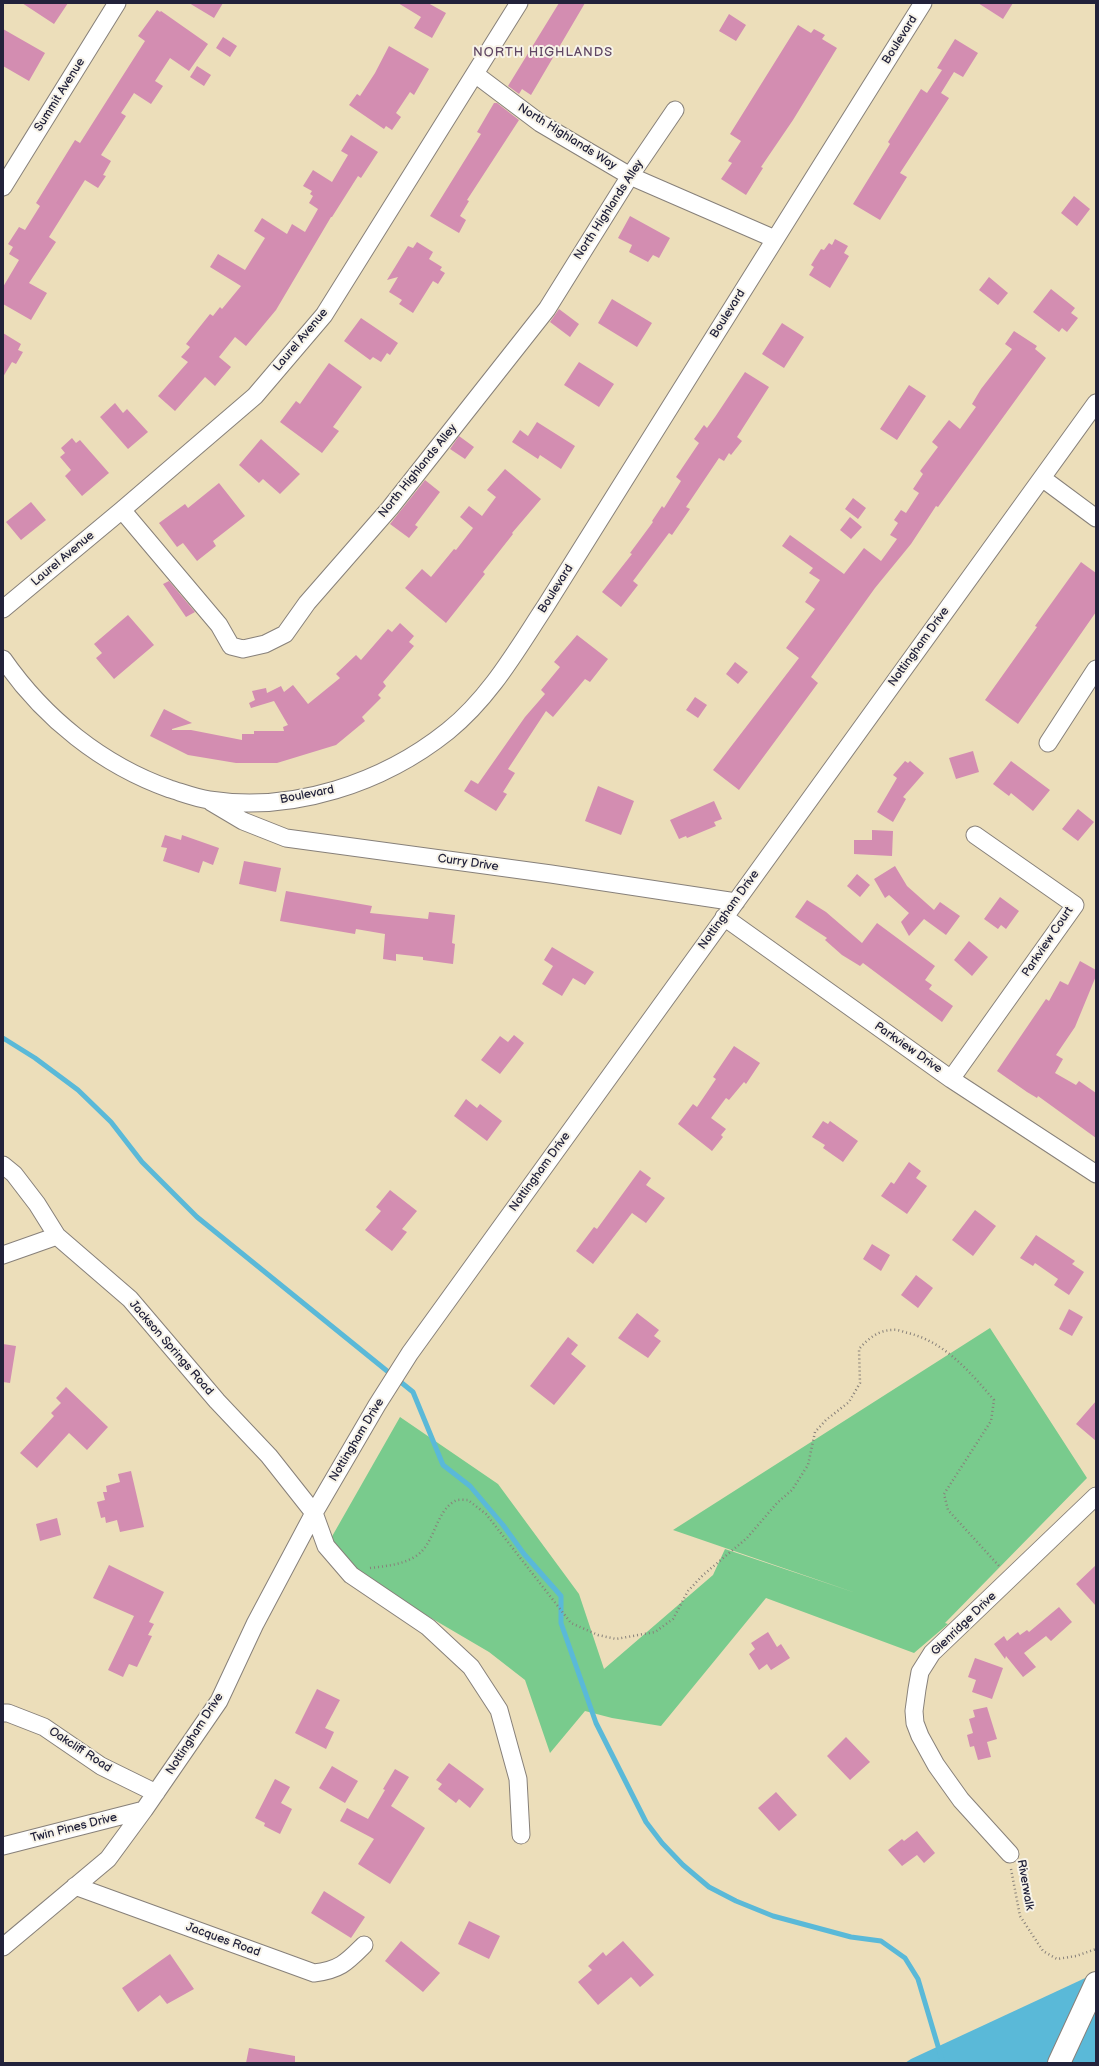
<!DOCTYPE html>
<html>
<head>
<meta charset="utf-8">
<style>
  body { margin:0 }
  #map { position:relative; width:1099px; height:2066px; overflow:hidden; background:#ecdeba; font-family:"Balsamiq Sans",sans-serif }
  canvas { display:block }
  .frame { position:absolute; inset:0; border:4px solid #22223b; pointer-events:none }
</style>
</head>
<body>
<div id="map">
<canvas width="1099" height="2066"></canvas>
<div class="frame"></div>
</div>
<script>
const g = document.querySelector('canvas').getContext('2d');
g.lineJoin = 'round';
function fillPath(path, color) {
  g.fillStyle = color;
  g.fill(path, 'evenodd');
}
function strokePath(path, color, width, dash) {
  g.strokeStyle = color;
  g.lineWidth = width;
  g.lineCap = dash ? 'butt' : 'round';
  g.setLineDash(dash || []);
  g.stroke(path);
}
function drawText(font, color, halo, rows, align = 'center') {
  g.font = font + ' "Balsamiq Sans",sans-serif';
  g.lineWidth = 4;
  g.setLineDash([]);
  g.textBaseline = 'middle';
  g.strokeStyle = halo;
  g.fillStyle = color;
  for (const [text, x, y, turn = 0] of rows) {
    g.save();
    g.translate(x, y);
    g.rotate((+turn || 0) * Math.PI / 180);
    g.textAlign = isNaN(turn) ? turn : align;
    if (halo) g.strokeText(text, 0, 0);
    g.fillText(text, 0, 0);
    g.restore();
  }
}
fillPath(new Path2D(`
  M990,1328L1087,1478L945,1623L948,1624L914,1653L766,1598L661,1726L612,1718L585,1711L550,1753L525,1680L489,1652L322,1554L400,1417L498,1484L579,1594L604,1669L713,1575L725,1549L856,1593L673,1530Z`), '#79cb8d');
fillPath(new Path2D(`
  M1096,1973V2063H905L911,2059Z`), '#5ab9d8');
strokePath(new Path2D(`
  M3,1038L35,1058L78,1090L111,1122L142,1162L197,1217L413,1392L443,1465L470,1486L503,1525L524,1554L561,1596V1623L596,1723L646,1822L662,1843L683,1865L709,1887L736,1901L773,1916L851,1937L881,1941L905,1958L918,1979L943,2063`), '#5ab9d8', 5);
fillPath(new Path2D(`
  M22,3H68L54,24Z
  M189,3H223L214,18Z
  M398,3H428L446,13L432,38L414,28L421,17Z
  M559,3H585L531,95L522,89L519,94L508,86Z
  M978,3H1013L1003,19Z
  M157,10L160,12L161,11L208,44L189,71L170,58L155,81L163,86L151,104L134,93L121,113L126,116L101,155L111,161L103,175L106,176L98,188L85,180L49,237L56,242L29,283L47,293L31,320L3,304V287L19,260L9,254L13,247L8,244L19,227L25,230L40,206L36,203L75,140L80,143L120,80L145,41L138,36Z
  M729,14L746,25L736,41L719,31Z
  M798,25L811,33L814,29L825,35L822,39L837,48L793,120L761,167L763,168L746,195L721,179L732,163L728,161L741,141L730,134Z
  M3,29L45,53L29,81L3,66Z
  M223,37L237,46L230,57L216,48Z
  M955,39L978,53L963,77L954,72L941,93L949,98L900,173L907,177L880,220L853,204L890,144L888,142L921,89L927,93L942,70L937,68Z
  M389,46L429,69L414,95L410,92L396,113L401,117L392,130L386,126L384,129L349,105L357,94L360,96L375,73Z
  M197,66L211,75L204,86L190,77Z
  M494,103H497L519,120L467,200L469,201L460,216L466,220L459,233L430,216L481,134L477,132Z
  M351,135L378,152L361,178L358,176L332,217H331L276,310L246,346L235,337L219,357L231,367L215,386L205,377L175,411L158,396L188,362L181,357L190,347L186,344L210,314L213,316L220,307L222,309L241,286L210,267L218,254L245,270L265,238L254,231L262,218L287,234L292,224L305,232L318,209L309,203L313,196L310,194L312,191L303,186L313,170L332,182L348,155L341,151Z
  M1074,196L1090,209L1077,226L1061,213Z
  M630,216L670,238L659,258L653,255L648,262L629,252L632,245L618,238Z
  M835,239L848,246L844,253L849,256L830,288L809,275L814,267L811,265L821,249L824,250L829,243L832,245Z
  M417,242L433,252L429,259L442,267L440,270L445,273L438,284L433,281L413,313L399,304L402,300L389,292L398,277L387,280L408,246L413,248Z
  M989,277L1008,293L998,305L979,290Z
  M1051,289L1075,308L1071,313L1078,318L1067,332L1062,328L1059,332L1033,312Z
  M612,299L652,323L637,347L598,323Z
  M559,309L579,324L570,337L550,322Z
  M361,318L398,343L390,355L387,353L381,362L373,357L370,360L344,341Z
  M782,323L804,337L784,368L762,354Z
  M1014,331L1037,346L1035,349L1046,358L938,507L936,506L911,544L875,588L811,677L818,683L739,790L713,770L799,658L786,648L815,609L805,602L820,580L809,573L813,568L782,546L790,535L844,574L864,548L881,561L897,539L890,535L898,523L894,520L901,510L906,513L919,493L913,489L923,474L920,471L938,447L932,442L949,420L960,429L976,407L972,404L981,389L1012,349L1005,344Z
  M3,333L21,344L18,350L23,352L16,364L12,362L3,377Z
  M579,362L614,384L599,407L564,385Z
  M329,363L362,387L333,427L339,431L322,453L280,422L296,401L300,404Z
  M745,372L769,387L737,437L742,441L731,455L729,453L724,461L719,458L686,507L690,509L672,535L669,533L633,581L638,585L621,607L602,592L632,554L630,553L653,522L652,521L662,506L664,508L681,481L676,477L699,443L694,439L704,425L707,428L715,417Z
  M909,385L926,396L897,440L880,429Z
  M115,403L123,413L127,409L148,432L128,449L100,417Z
  M537,422L575,446L561,469L540,455L538,459L512,442L520,430L528,436Z
  M459,436L474,447L465,459L450,449Z
  M72,438L76,443L80,440L109,473L82,496L65,476L71,470L60,457L65,453L61,448Z
  M261,439L300,474L280,494L263,479L259,483L239,465Z
  M505,469L541,499L512,533L513,534L483,572L485,574L446,623L405,588L422,569L431,577L454,549L456,550L473,528L460,517L469,506L482,516L496,497L487,490Z
  M425,480L440,492L415,525L418,527L409,538L390,524Z
  M219,483L245,516L213,541L216,546L197,561L183,543L177,547L159,523L185,504L188,508Z
  M853,498L866,508L858,519L845,509Z
  M31,502L46,520L21,540L6,522Z
  M850,517L862,527L851,539L840,530Z
  M1081,562L1096,573V612L1018,724L985,700L1037,627L1035,626Z
  M169,581L195,612L186,617L163,584Z
  M128,615L154,645L114,679L96,658L102,653L94,644Z
  M400,623L414,636L409,642L414,646L383,682L386,686L378,695L381,698L362,717L365,721L336,745L277,763H236L188,755L150,736L164,709L192,723L172,729V730H191L242,740V734H254V731H284L283,727L288,725L274,701L251,708L249,703L255,700L252,691L266,688L267,693L281,686L284,692L293,685L308,704L340,678L336,674L356,655L361,660L388,629L392,632Z
  M577,635L608,659L590,682L585,679L553,717L546,711L508,769L515,773L503,792L507,794L496,811L464,791L471,780L478,784L525,717L545,694L541,690L560,667L554,662Z
  M735,662L748,672L738,684L726,674Z
  M695,697L707,705L698,718L686,710Z
  M973,751L979,772L956,779L949,758Z
  M905,761L908,763L910,761L924,773L903,797L906,799L893,822L877,812L897,778L893,775Z
  M1011,761L1050,790L1033,811L1011,793L1009,796L993,784Z
  M598,786L634,801L621,835L585,821Z
  M714,801L722,819L714,822L716,826L687,838L686,836L679,839L670,820Z
  M1078,809L1094,822L1078,841L1062,829Z
  M872,830L893,831L892,856L854,854V840H872Z
  M165,835L181,840L182,835L219,848L213,865L203,861L199,873L163,861L167,848L161,847Z
  M244,861L281,868L276,892L239,884Z
  M895,866L907,886L934,910L940,902L960,916L946,935L924,919L909,936L901,922L909,913L889,895L885,898L874,879Z
  M857,874L870,885L860,897L847,886Z
  M286,891L372,906L370,913L428,919L429,912L455,915L452,943L455,944L453,964L423,960V957L396,954V961L383,959L385,934L356,929L355,934L280,921Z
  M1000,897L1019,911L1006,929L1001,925L998,929L984,919Z
  M807,900L826,912L862,943L877,923L935,966L925,980L932,985L929,989L953,1006L942,1022L863,963L860,966L842,955L825,940L827,938L795,917Z
  M969,941L988,957L972,976L954,960Z
  M552,947L594,972L585,985L573,978L562,996L542,984L553,966L544,960Z
  M1080,961L1096,970V976L1075,1027L1056,1055L1063,1059L1055,1073L1076,1085L1079,1081L1096,1093V1138L1038,1096L1037,1098L1027,1092L997,1071L1046,999L1049,1001L1060,981L1068,985Z
  M514,1035L524,1043L500,1074L481,1060L500,1036L508,1042Z
  M734,1046L760,1063L746,1084L744,1082L729,1100L726,1098L711,1118L726,1129L721,1135L723,1137L712,1151L678,1124L693,1104L697,1107L716,1079L713,1077Z
  M466,1099L477,1108L480,1104L502,1121L487,1141L454,1116Z
  M823,1121L828,1124L830,1121L858,1141L843,1162L823,1148L825,1145L812,1137Z
  M909,1162L921,1171L916,1178L927,1186L907,1214L881,1196L891,1182L894,1184Z
  M640,1170L651,1178L646,1185L665,1198L646,1223L632,1213L593,1264L576,1251L594,1227L597,1229Z
  M390,1190L417,1211L402,1229L407,1232L392,1251L365,1230L381,1211L376,1207Z
  M975,1210L996,1226L973,1256L952,1240Z
  M1036,1235L1075,1261L1072,1264L1084,1272L1069,1295L1054,1285L1058,1279L1035,1263L1033,1266L1020,1258Z
  M872,1244L890,1255L881,1271L863,1259Z
  M916,1275L933,1288L918,1308L901,1295Z
  M1069,1309L1083,1317L1072,1336L1059,1329Z
  M637,1313L659,1330L654,1336L661,1341L648,1358L618,1338Z
  M568,1337L578,1345L571,1354L586,1366L554,1405L530,1386Z
  M3,1344L16,1346L10,1383L3,1382Z
  M66,1387L108,1427L87,1450L69,1433L37,1468L20,1453L54,1416L51,1413L61,1403L56,1398Z
  M1096,1401V1441L1076,1424Z
  M131,1471L144,1527L120,1532L117,1520L106,1523L105,1517L101,1518L97,1502L105,1500L103,1492H107L106,1486L120,1482L118,1474Z
  M57,1518L61,1535L40,1541L36,1524Z
  M109,1565L164,1592L149,1622L154,1624L148,1635L152,1636L137,1667L129,1664L123,1677L108,1670L134,1616L93,1598Z
  M1096,1565V1606L1076,1584Z
  M1059,1607L1072,1622L1051,1641L1046,1636L1024,1653L1036,1667L1023,1677L1006,1656L1005,1659L994,1644L1004,1636L1007,1641L1018,1632L1020,1635L1027,1630L1029,1632Z
  M768,1632L777,1647L781,1644L790,1658L771,1670L767,1664L759,1670L749,1654L755,1649L751,1643Z
  M975,1658L1003,1668L992,1699L972,1692L976,1680L968,1677Z
  M317,1689L340,1700L325,1728L334,1732L326,1749L295,1733Z
  M987,1707L997,1739L987,1742L991,1757L978,1760L974,1746L970,1747L967,1735L973,1733L969,1719L975,1717L973,1710Z
  M846,1737L870,1762L850,1780L827,1756Z
  M449,1763L484,1789L470,1808L459,1799L456,1803L438,1789L442,1784L436,1780Z
  M332,1766L358,1781L345,1803L319,1788Z
  M395,1769L409,1777L391,1806L425,1828L390,1884L358,1864L374,1839L340,1821L347,1808L368,1819L385,1790L383,1789Z
  M275,1779L290,1787L281,1803L292,1809L280,1834L264,1826L265,1823L255,1818Z
  M776,1792L797,1815L779,1831L758,1808Z
  M917,1831L935,1853L924,1863L917,1855L902,1866L888,1850L902,1839L904,1841Z
  M324,1891L365,1917L351,1938L311,1913Z
  M469,1921L500,1936L489,1959L458,1944Z
  M401,1941L440,1973L423,1992L385,1961Z
  M623,1941L654,1975L640,1987L631,1977L598,2005L578,1982L592,1970L588,1966L603,1952L606,1956Z
  M170,1954L194,1989L167,2004L160,1995L138,2012L122,1988Z
  M249,2048L295,2056V2063H246Z`), '#d38db1');
const minor = new Path2D(`
  M475,74L540,123L630,176L775,239
  M3,187L117,3
  M1042,478L1096,518
  M122,510L219,625L231,646L243,649L265,644L285,634L307,603L390,508L547,309L630,176L675,110
  M3,609L122,510L255,396L324,315L519,3
  M3,659C44,718 102,765 170,789C183,793 196,798 209,800C293,813 383,783 448,731C490,697 516,651 545,607L923,3
  M1048,743L1096,669
  M211,802L243,821L286,838L551,874L736,902
  M724,917L951,1079L1096,1174
  M951,1079L1075,905L975,835
  M3,1165L14,1174L37,1204L57,1236L130,1299L217,1401L269,1456L314,1513L326,1546L351,1575L428,1627L471,1667L499,1710L518,1779L521,1835
  M3,1255L57,1236
  M3,1713H8L44,1727L101,1766L156,1793
  M3,1846L144,1810
  M1010,1854L961,1800L936,1765L920,1736L915,1723L914,1711L917,1689L920,1672L932,1653L1096,1496
  M75,1886L314,1973C340,1970 347,1962 364,1945
  M3,1947L108,1859L144,1810L219,1701L255,1624L314,1513L377,1405L410,1353L1096,403`);
const highway = new Path2D(`
  M1059,2063L1096,1983`);
strokePath(minor, '#87807a', 19);
strokePath(highway, '#87807a', 24);
strokePath(new Path2D(`
  M370,1568C386,1566 402,1565 416,1556C435,1544 435,1512 455,1501C458,1499 464,1500 468,1500L486,1514L571,1623L598,1635L616,1639L655,1632L673,1619L688,1591L703,1575L747,1538L777,1503L792,1490L808,1465L815,1432L826,1420L849,1402L860,1383L859,1349C868,1339 878,1330 893,1330C897,1329 903,1332 908,1333C945,1342 970,1372 994,1400L991,1421L944,1494L948,1510L1000,1567
  M1011,1869L1020,1916L1043,1951L1057,1959L1076,1956L1096,1949`), '#87807a', 2.5, [1, 3]);
strokePath(minor, '#fff', 17);
strokePath(highway, '#fff', 22);
drawText('12px', '#22223b', '#f7f3e8', [
  ["Boulevard",900,40,-58],
  ["Summit Avenue",60,95,-58],
  ["North Highlands Way",567,137,32],
  ["North Highlands Alley",609,210,-57],
  ["Boulevard",728,314,-58],
  ["Laurel Avenue",301,340,-50],
  ["North Highlands Alley",418,471,-51],
  ["Laurel Avenue",63,559,-40],
  ["Boulevard",556,589,-58],
  ["Nottingham Drive",919,647,-54],
  ["Boulevard",307,795,-11],
  ["Curry Drive",468,863,8],
  ["Nottingham Drive",729,910,-54],
  ["Parkview Court",1048,942,-56],
  ["Parkview Drive",908,1048,35],
  ["Nottingham Drive",540,1172,-54],
  ["Jackson Springs Road",171,1348,49],
  ["Nottingham Drive",357,1440,-59],
  ["Glenridge Drive",964,1624,-44],
  ["Nottingham Drive",195,1734,-57],
  ["Oakcliff Road",80,1750,33],
  ["Twin Pines Drive",74,1828,-14],
  ["Riverwalk",1025,1885,80],
  ["Jacques Road",223,1940,20]
]);
g.letterSpacing = '1px';
drawText('13px', '#604764', '#f7f3e8', [
  ["NORTH HIGHLANDS",543,53]
]);
g.letterSpacing = '0px';
</script>
</body>
</html>
